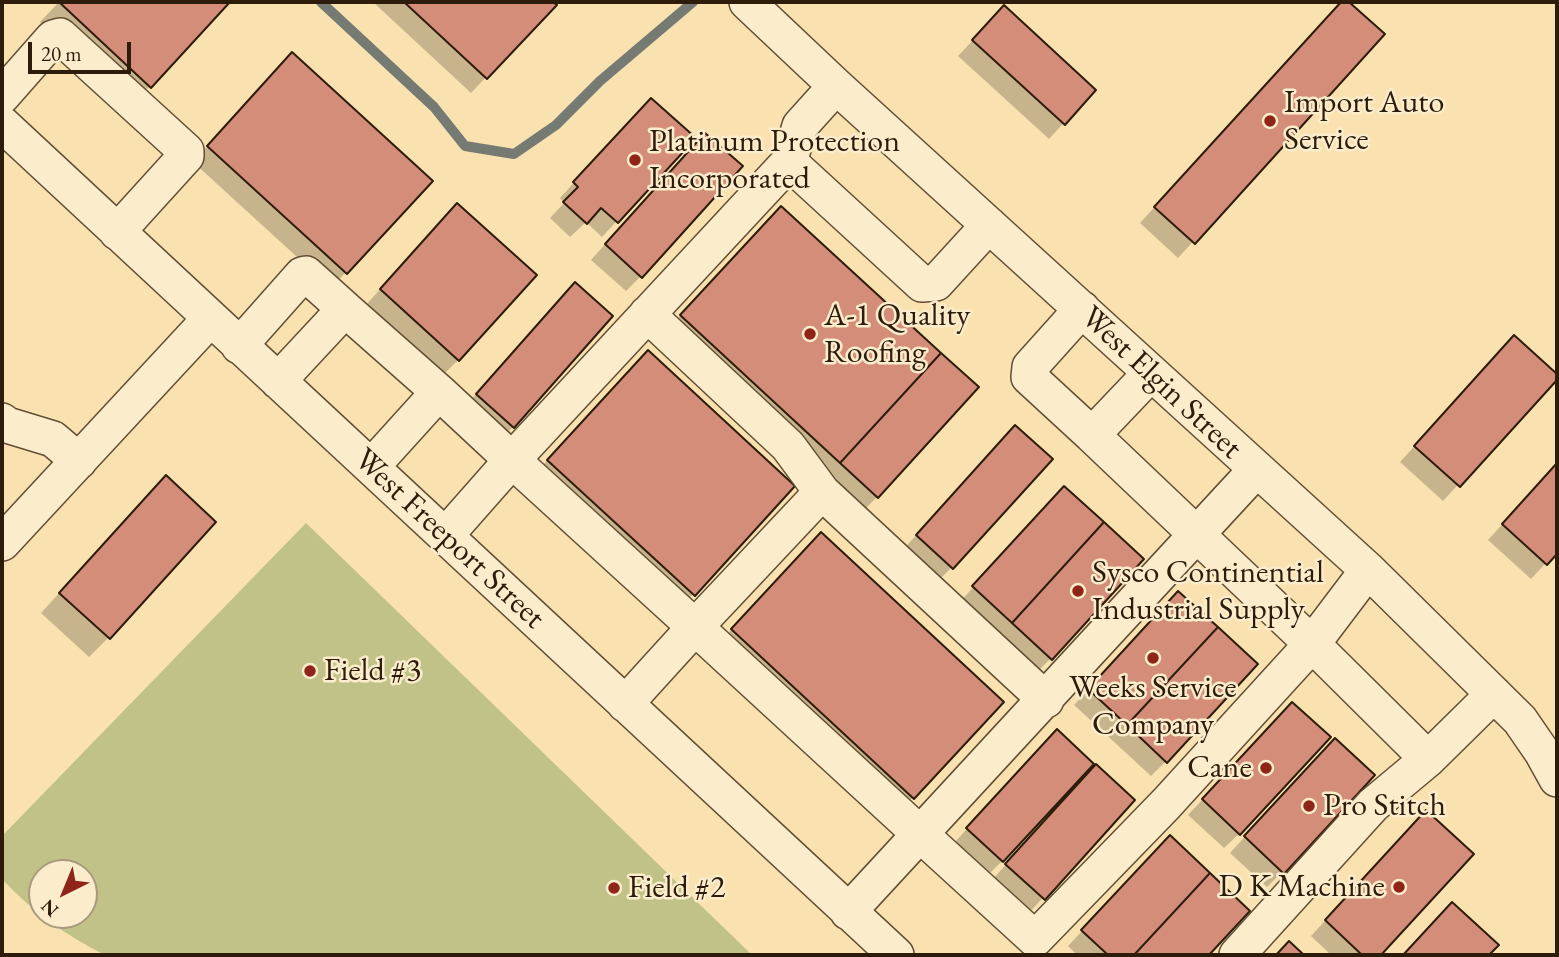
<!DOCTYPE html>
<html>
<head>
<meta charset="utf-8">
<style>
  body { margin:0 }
  #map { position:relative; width:1559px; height:957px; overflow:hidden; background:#f9e2b0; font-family:"EB Garamond",serif }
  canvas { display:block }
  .frame { position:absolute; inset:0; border:4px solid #2e1c0b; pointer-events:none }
  .north { position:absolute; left:28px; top:859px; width:70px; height:70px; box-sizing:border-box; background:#fbeccc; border:2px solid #a9997f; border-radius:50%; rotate:223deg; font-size:19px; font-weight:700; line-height:28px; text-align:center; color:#2e1c0b }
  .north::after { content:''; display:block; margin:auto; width:24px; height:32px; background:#8f2418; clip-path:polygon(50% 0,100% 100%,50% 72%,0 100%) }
  .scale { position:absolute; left:28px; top:42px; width:103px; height:32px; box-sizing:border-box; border:4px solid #2e1c0b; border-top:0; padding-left:9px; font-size:21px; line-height:24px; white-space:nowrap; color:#2e1c0b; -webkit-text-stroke:5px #fbeccc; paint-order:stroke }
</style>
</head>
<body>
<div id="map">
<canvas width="1559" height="957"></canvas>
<div class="frame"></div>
<div class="north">N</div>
<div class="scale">20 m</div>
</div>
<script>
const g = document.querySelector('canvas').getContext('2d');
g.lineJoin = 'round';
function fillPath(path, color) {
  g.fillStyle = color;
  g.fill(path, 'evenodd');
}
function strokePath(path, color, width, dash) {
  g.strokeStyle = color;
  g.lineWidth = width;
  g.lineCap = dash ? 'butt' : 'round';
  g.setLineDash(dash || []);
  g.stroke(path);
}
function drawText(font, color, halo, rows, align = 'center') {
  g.font = font + ' "EB Garamond",serif';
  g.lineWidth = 5;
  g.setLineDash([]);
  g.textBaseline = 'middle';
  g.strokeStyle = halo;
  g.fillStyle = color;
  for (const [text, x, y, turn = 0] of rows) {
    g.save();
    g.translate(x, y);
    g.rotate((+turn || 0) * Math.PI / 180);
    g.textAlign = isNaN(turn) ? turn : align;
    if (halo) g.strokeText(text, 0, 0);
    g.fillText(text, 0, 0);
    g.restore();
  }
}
fillPath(new Path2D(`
  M306,523L752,955H105C66,936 32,911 2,879V836ZM42,873H84V915H42Z`), '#c1c288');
fillPath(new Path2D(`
  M59,2H228L131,106L40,22Z
  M373,2H550L554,5L471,93Z
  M1343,2H1346L1383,35L1178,258L1140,223Z
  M989,23L1094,90L1049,139L958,56Z
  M277,70L430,181L331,288L193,162Z
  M636,115L693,138L602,237L586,222L570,237L550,218L564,203L560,198Z
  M690,150L641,276L626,291L591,260Z
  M442,220L458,360L443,375L366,305Z
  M766,223L877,497L862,512L666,331Z
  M560,299L513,427L498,442L462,410Z
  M1514,338L1557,377L1443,501L1400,462Z
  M633,368L693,594L678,609L533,476Z
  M1000,442L952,567L937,582L902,551Z
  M1557,464V551L1531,579L1488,540Z
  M147,497L109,637L89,657L41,613Z
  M1049,503L1051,658L1036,673L959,603Z
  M806,549L1002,702L898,813L717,645Z
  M1163,608L1166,761L1151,776L1074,705Z
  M1278,719L1239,834L1224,848L1188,815Z
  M1042,747L1002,861L987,876L953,844Z
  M1320,755L1282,872L1267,887L1230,853Z
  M1081,782L1133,800L1028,914L992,880Z
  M1411,827L1472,854L1379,955H1331L1311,936Z
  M1155,853L1248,911L1206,955H1077L1068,946Z`), '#0003');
strokePath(new Path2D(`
  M321,2L434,107L465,146L514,154L556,125L600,81L693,2`), '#757b73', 10);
const building = new Path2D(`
  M59,2H230L151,88Z
  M404,2H553L557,5L487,79Z
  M1341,2H1349L1385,34L1195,244L1154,207Z
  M1004,5L1096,90L1065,125L972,40Z
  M292,52L433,181L347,274L207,146Z
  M651,98L696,138L618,223L601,208L587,224L563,202L578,187L573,182Z
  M705,133L743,166L642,278L605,244Z
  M457,203L537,275L459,361L380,289Z
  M781,206L941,353L840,463L680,315Z
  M575,282L613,316L514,428L476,394Z
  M1514,335L1557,374V380L1460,487L1414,446Z
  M648,350L795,486L695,596L547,460Z
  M941,353L979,387L878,498L840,463Z
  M1015,425L1053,459L953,569L916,535Z
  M1557,463V554L1547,565L1502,524Z
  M166,475L216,522L110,639L59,593Z
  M1064,486L1104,522L1012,623L972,586Z
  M1104,522L1144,559L1052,660L1012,623Z
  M821,532L1004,702L914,799L731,629Z
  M1178,591L1218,627L1127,725L1088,689Z
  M1218,627L1258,664L1167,763L1127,725Z
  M1292,702L1331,737L1240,835L1202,799Z
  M1057,729L1094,764L1003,862L966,828Z
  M1335,738L1375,775L1284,874L1244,836Z
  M1096,764L1135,800L1045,900L1005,864Z
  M1426,810L1474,854L1381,955H1362L1325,920Z
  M1170,835L1210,873L1134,955H1108L1081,930Z
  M1210,873L1250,911L1209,955H1134Z
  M1452,902L1499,945L1489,955H1403Z
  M1289,941L1304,955H1276Z`);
fillPath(building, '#d38d78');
strokePath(building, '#2e1c0b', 2);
const minor = new Path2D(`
  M747,2L836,86L1368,570L1520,720L1542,752L1557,779
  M2,96L53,38L60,36L186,151V156L117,232
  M2,124L896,955
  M789,162L922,284L936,283L989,225
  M1082,309L1030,367L1029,377L1092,435L1151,373
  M647,314L788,446L822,492
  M239,346L302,275L306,274L345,309
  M278,381L345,309L439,392
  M2,421L7,425L53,439L79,461
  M1092,435L1312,644L1428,759
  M372,466L439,392L512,460L789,162L800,126L836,86
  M445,536L512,460L695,627L822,492L1046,700
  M2,543L210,319
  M625,704L695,627L920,834L1256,470
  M848,912L920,834L1035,939L1166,804L1312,644L1368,570
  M1237,955L1373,805L1428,759L1494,694`);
strokePath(minor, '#614e34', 38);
strokePath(minor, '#fbeccc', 35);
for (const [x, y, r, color] of [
  [1270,121,7,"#8f2418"],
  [635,160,7,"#8f2418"],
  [810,334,7,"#8f2418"],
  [1078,591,7,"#8f2418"],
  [1153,658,7,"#8f2418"],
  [310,671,7,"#8f2418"],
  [1266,768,7,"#8f2418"],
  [1309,806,7,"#8f2418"],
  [1399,887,7,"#8f2418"],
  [614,888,7,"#8f2418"]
]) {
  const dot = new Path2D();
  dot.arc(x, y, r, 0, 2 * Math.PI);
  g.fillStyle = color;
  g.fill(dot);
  strokePath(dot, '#fbeccc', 2.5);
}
drawText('32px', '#2e1c0b', '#fbeccc', [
  ["Import Auto",1284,103],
  ["Service",1284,140],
  ["Platinum Protection",649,142],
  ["Incorporated",649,179],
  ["A-1 Quality",824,316],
  ["Roofing",824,353],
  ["Sysco Continential",1092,573],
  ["Industrial Supply",1092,610],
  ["Field #3",324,671],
  ["Weeks Service",1153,688,"center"],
  ["Company",1153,725,"center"],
  ["Cane",1252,768,"right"],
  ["Pro Stitch",1323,806],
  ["D K Machine",1385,887,"right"],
  ["Field #2",628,888]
], 'left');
drawText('32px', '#2e1c0b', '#fbeccc', [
  ["West Elgin Street",1161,383,43],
  ["West Freeport Street",449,539,43]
]);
</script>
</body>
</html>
